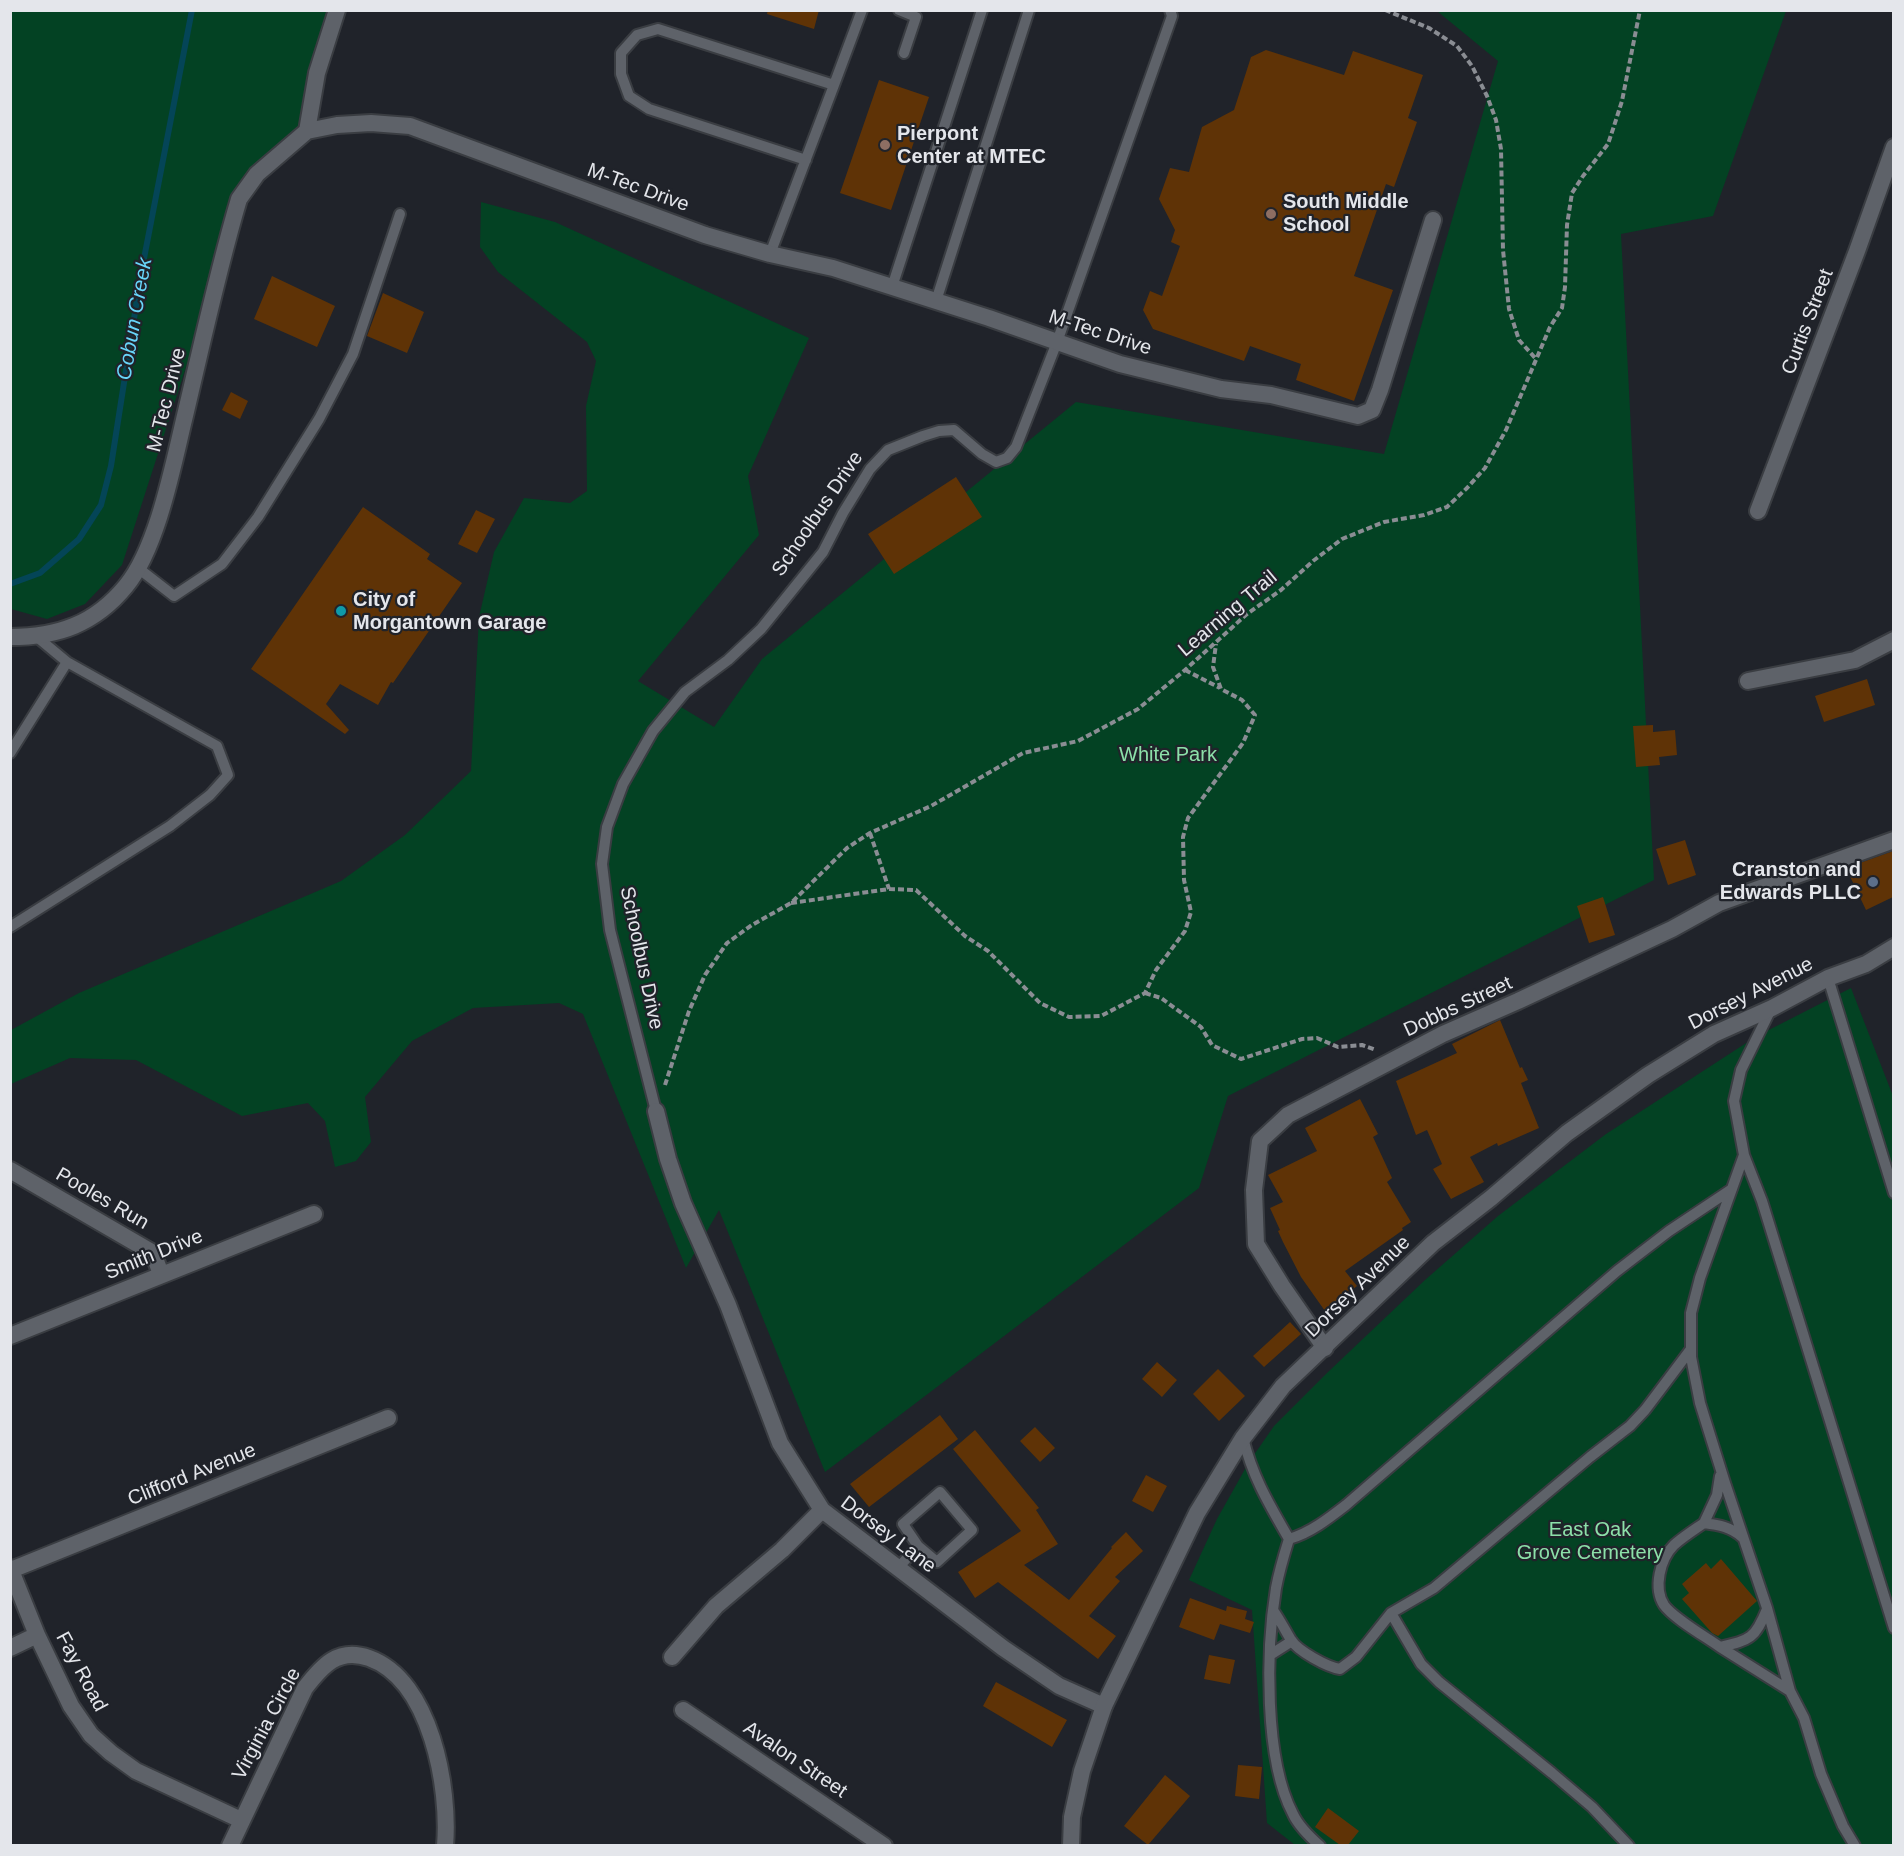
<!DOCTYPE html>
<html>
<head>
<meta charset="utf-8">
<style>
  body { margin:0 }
  #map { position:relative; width:1904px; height:1856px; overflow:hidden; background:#20232a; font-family:Arial,sans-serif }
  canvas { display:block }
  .frame { position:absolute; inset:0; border:12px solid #e4e6eb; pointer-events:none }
</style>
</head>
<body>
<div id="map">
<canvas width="1904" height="1856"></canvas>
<div class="frame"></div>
</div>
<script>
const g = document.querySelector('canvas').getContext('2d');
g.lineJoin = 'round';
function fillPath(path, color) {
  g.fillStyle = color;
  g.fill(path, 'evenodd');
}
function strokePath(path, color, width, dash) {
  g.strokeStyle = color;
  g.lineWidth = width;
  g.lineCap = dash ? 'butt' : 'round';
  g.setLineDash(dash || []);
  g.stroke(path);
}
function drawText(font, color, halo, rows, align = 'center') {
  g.font = font + ' Arial,sans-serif';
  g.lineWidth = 4.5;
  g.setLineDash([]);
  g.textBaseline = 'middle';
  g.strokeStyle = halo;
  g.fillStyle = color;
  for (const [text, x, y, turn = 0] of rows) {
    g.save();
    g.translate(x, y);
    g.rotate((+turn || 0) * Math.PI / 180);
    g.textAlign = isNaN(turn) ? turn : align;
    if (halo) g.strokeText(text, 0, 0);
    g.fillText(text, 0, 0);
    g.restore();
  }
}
fillPath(new Path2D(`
  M10,11H342L307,131L257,174L230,231L122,565L85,604L47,619L11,609Z
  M1437,11H1786L1713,216L1621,234L1654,880L1228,1096L1199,1188L825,1472L719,1210L686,1268L583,1014L559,1003L473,1008L412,1041L365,1097L371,1142L356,1161L335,1167L325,1121L308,1103L242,1116L136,1060L70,1058L11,1084V1030L79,993L341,881L405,835L471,771L479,617L494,552L524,498L570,503L587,491L586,406L596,361L587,342L498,272L480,247L481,202L555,222L809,338L748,476L759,535L638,681L714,727L762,659L1076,402L1384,454L1498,61Z
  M1851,988L1893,1096V1845H1295L1267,1823L1252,1610L1189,1580L1217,1519L1249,1462L1274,1426L1328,1372L1425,1280L1498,1216L1606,1134L1757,1036Z`), '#034223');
strokePath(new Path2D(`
  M10,584L40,573L79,539L101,505L111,466L141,274L192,10`), '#044557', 6);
fillPath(new Path2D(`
  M768,10H819L814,29L767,14Z
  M1266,50L1344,75L1353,51L1423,75L1408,118L1417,122L1394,187L1386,184L1354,276L1393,290L1354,401L1296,380L1301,364L1250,346L1244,361L1153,329L1143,310L1150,291L1162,296L1180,246L1171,242L1175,230L1159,199L1170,168L1189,172L1202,127L1234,110L1251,57Z
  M879,80L929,97L891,210L840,193Z
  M272,276L335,306L317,347L254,319Z
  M383,293L424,312L407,353L367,336Z
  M231,392L248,401L240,419L222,410Z
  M956,477L982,517L894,574L868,534Z
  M363,507L430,554L427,559L462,583L393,683L391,682L378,705L340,684L326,704L349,730L345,734L251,669Z
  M476,510L495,519L477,553L458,544Z
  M1867,679L1875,705L1824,722L1815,696Z
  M1653,725V732L1675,730L1677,755L1659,757L1660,765L1636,767L1633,726Z
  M1685,840L1696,875L1668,885L1656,849Z
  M1893,851V897L1866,910L1846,868Z
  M1603,897L1615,935L1589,943L1577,906Z
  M1500,1020L1520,1068L1522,1067L1528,1080L1521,1083L1539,1128L1498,1146L1497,1143L1470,1157L1484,1182L1451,1199L1433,1169L1442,1164L1427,1130L1416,1135L1396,1081L1457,1053L1452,1044Z
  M1360,1099L1378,1134L1373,1137L1392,1178L1387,1182L1411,1222L1402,1228L1403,1230L1345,1271L1357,1286L1325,1311L1301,1277L1283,1242L1278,1231L1280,1230L1270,1208L1283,1202L1268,1175L1317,1151L1305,1128Z
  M1290,1322L1301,1334L1264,1367L1253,1356Z
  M1157,1362L1177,1380L1162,1397L1142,1379Z
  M1218,1369L1245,1396L1219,1421L1193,1394Z
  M940,1415L958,1439L869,1507L850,1484Z
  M1035,1427L1055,1448L1040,1462L1020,1441Z
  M975,1430L1039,1508L1036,1510L1058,1544L1024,1565L1069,1600L1112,1548L1111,1547L1126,1532L1143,1551L1115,1577L1120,1581L1089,1616L1116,1636L1098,1659L998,1582L975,1598L958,1572L1021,1531L953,1449Z
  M1146,1475L1167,1486L1153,1512L1132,1501Z
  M1721,1559L1757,1601L1718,1636L1712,1633L1682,1599L1689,1593L1682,1584L1706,1563L1711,1569Z
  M1190,1598L1226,1611L1227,1606L1247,1611L1245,1619L1254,1622L1250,1633L1220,1624L1214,1640L1179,1627Z
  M1209,1655L1235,1660L1230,1684L1204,1679Z
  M996,1682L1067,1720L1052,1747L983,1706Z
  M1238,1765L1262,1767L1259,1799L1235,1796Z
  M1165,1775L1190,1796L1148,1845L1124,1826Z
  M1328,1808L1359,1831L1348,1845H1340L1315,1827Z`), '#5f3306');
const service = new Path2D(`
  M899,10L916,17L904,53
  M834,85L862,10
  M770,254L834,85L658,29L637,35L621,53V74L629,96L649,109L806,160
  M892,287L982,10
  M936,301L1029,10
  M138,568L174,596L222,564L258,517L319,419L353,354L400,214
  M10,753L67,662
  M10,927L170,826L210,795L228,775L217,746L67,662L37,637
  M1828,978L1894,1193
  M1771,1009L1741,1070L1734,1101L1744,1155L1700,1278L1691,1313V1357L1700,1403L1725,1483L1767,1608L1790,1691L1804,1718L1821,1774L1843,1826L1855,1846
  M656,1111L610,930L602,864L607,827L623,784L653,731L685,692L728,660L761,629L823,552L843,513L870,469L888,450L923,436L939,431L954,430L982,454L996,462L1007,458L1016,447L1057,342L1172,16L1170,10
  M1744,1155L1762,1201L1894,1628
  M1243,1438C1253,1478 1269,1504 1289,1539
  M1704,1523L1717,1495L1720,1476
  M1742,1537C1731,1527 1719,1525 1704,1523C1694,1530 1683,1537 1674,1545C1660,1559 1653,1588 1664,1605C1673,1618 1706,1637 1720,1647C1750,1640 1755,1639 1767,1609
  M898,1568L918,1546L937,1562L972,1530L940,1492L903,1524L918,1546
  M1273,1610C1280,1620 1285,1630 1291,1640C1298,1651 1327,1667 1340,1669L1356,1657L1391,1613L1434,1588L1590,1457L1630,1426L1645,1410L1691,1349
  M1391,1613L1421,1664L1439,1682L1552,1773L1592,1807L1629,1846
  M1720,1647L1790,1691
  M1270,1655L1292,1641
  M1320,1846C1311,1838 1298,1825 1293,1814C1264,1759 1266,1649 1276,1588C1279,1572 1284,1555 1289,1539C1310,1533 1328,1519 1346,1505L1617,1271L1669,1231L1732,1189`);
const minor = new Path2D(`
  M307,131L317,73L337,10
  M1758,511L1857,251L1894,147
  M10,637C58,637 95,624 126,586C156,550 172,471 183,424C201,349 217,273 239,199L257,174L307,131L337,125L371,123L410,126L705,235L770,254L833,268L989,318L1120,364L1221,389L1271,395L1358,416L1372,410L1380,390L1433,220
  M1748,681L1855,660L1894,640
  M656,1111L668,1159L683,1203L728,1305L780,1443L822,1510L1003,1648L1059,1686L1104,1706
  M10,1170L153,1253L161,1274
  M10,1336L314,1214
  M1325,1348L1282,1286L1256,1244L1254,1190L1260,1141L1288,1115L1443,1034L1518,1001L1672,929L1719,903L1894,840
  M10,1568L37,1635L71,1706L91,1735L111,1753L136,1771L241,1820
  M11,1570L388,1418
  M10,1648L37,1635
  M672,1657L716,1606L782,1550L822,1510
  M683,1710L884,1846
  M230,1846L305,1688C322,1666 338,1647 369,1658C431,1680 450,1788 445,1846`);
const tertiary = new Path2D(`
  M1071,1846L1072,1817L1082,1771L1104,1706L1197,1513L1243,1438L1283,1386L1433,1243L1491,1198L1567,1133L1648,1075L1714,1034L1772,1008L1828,978L1866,964L1894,947`);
strokePath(service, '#3a3d42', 14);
strokePath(minor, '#3a3d42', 20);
strokePath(tertiary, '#3a3d42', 20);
strokePath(new Path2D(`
  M1385,10L1429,28L1457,46L1472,66L1487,96L1496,120L1501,149L1503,250L1509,309L1519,340L1536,359
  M1185,670L1220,688
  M870,833L889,889
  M791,903L889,889L916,890L965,936L988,951L1040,1003L1069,1017L1101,1016L1145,993L1156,970L1185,931L1191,912L1184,880L1183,837L1188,818L1243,743L1255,715L1242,700L1221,689L1213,667L1216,644
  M1145,993L1161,998L1201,1027L1212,1045L1241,1059L1302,1039L1317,1038L1338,1047L1362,1045L1376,1050
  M665,1085L689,1011L705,975L727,943L752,925L791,903L847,848L870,833L931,806L1023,753L1078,741L1138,709L1185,670L1247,614L1281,590L1313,561L1342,539L1384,522L1424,515L1447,507L1467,488L1485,468L1506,430L1550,327L1562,308L1565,287L1567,225L1572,193L1583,176L1608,144L1614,126L1622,101L1640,10`), '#8a8d93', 4, [6, 3]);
strokePath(service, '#5e6269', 10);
strokePath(minor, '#5e6269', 16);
strokePath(tertiary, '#5e6269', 16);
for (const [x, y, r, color] of [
  [885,145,6,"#8d6e63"],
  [1271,214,6,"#8d6e63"],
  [341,611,6,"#0f9aa8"],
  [1873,882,6,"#5c6f8a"]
]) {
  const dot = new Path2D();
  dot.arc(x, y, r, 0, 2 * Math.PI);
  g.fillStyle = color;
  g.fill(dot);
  strokePath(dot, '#20232a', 2);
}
drawText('bold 20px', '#e4e6eb', '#20232a', [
  ["Pierpont",897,134],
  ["Center at MTEC",897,157],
  ["South Middle",1283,202],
  ["School",1283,225],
  ["City of",353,600],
  ["Morgantown Garage",353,623],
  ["Cranston and",1861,870,"right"],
  ["Edwards PLLC",1861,893,"right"]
], 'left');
drawText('20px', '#e4e6eb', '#20232a', [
  ["M-Tec Drive",638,188,20],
  ["Curtis Street",1808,322,-69],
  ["M-Tec Drive",1100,333,18],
  ["M-Tec Drive",167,400,-76],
  ["Schoolbus Drive",818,514,-56],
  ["Learning Trail",1228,614,-40],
  ["Schoolbus Drive",641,958,78],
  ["Dorsey Avenue",1751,994,-27],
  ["Dobbs Street",1458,1007,-25],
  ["Pooles Run",102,1199,30],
  ["Smith Drive",154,1255,-22],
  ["Dorsey Avenue",1358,1287,-44],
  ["Clifford Avenue",192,1475,-22],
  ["Dorsey Lane",888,1535,37],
  ["Fay Road",81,1672,62],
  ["Virginia Circle",267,1724,-62],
  ["Avalon Street",795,1760,34]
]);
drawText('20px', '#8ce0a9', '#20232a', [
  ["White Park",1168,755],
  ["East Oak",1590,1530],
  ["Grove Cemetery",1590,1553]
]);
drawText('italic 21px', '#68d5fa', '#20232a', [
  ["Cobun Creek",135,319,-80]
]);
</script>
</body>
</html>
